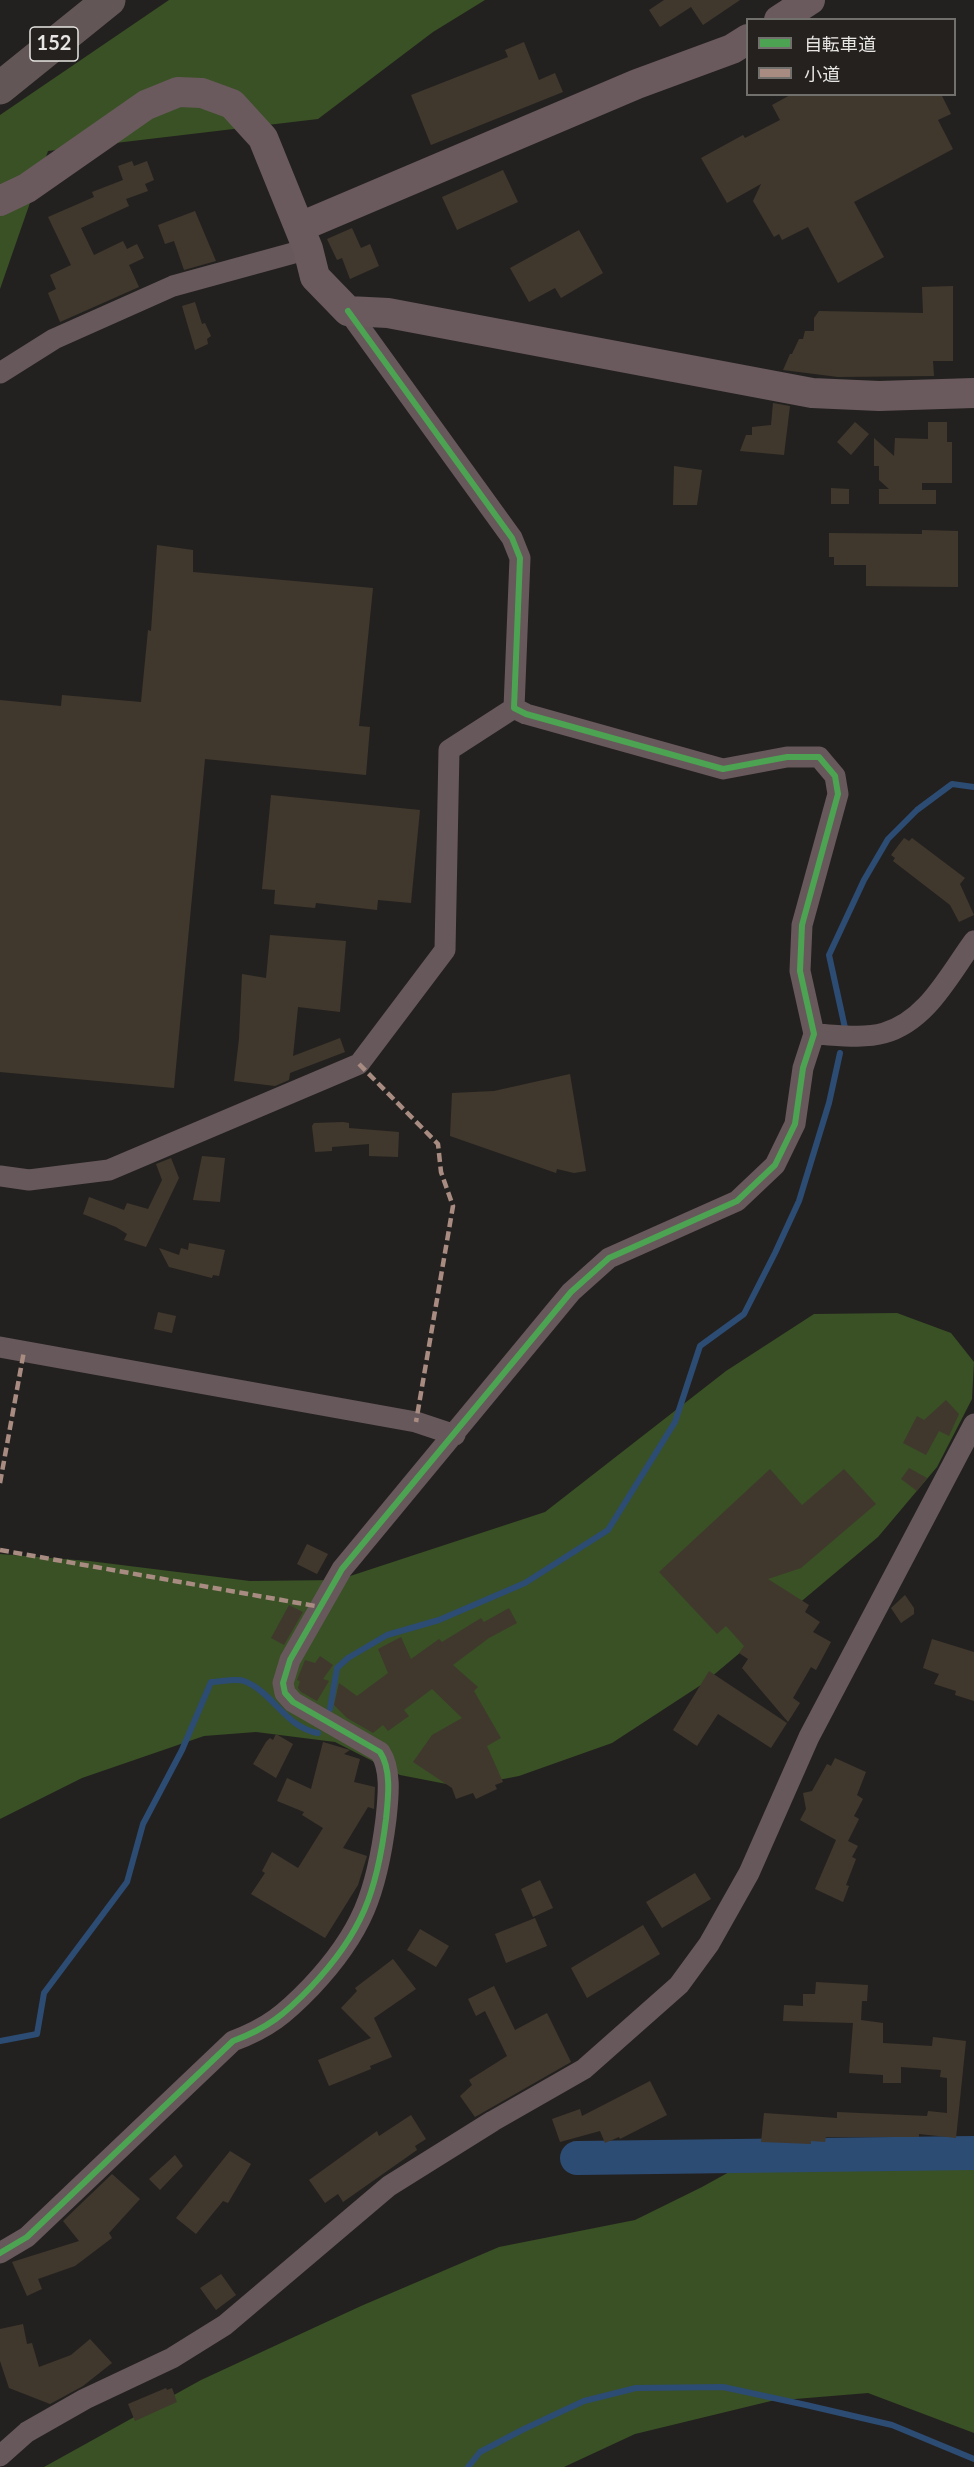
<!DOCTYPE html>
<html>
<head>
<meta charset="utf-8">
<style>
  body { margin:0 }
  #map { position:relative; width:974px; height:2467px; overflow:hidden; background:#23211f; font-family:Lato,"Noto Sans JP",sans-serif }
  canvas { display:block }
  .legend { position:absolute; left:746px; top:18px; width:210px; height:78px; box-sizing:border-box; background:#24211e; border:2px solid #72706d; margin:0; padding:8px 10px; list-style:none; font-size:18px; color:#e7e6e4 }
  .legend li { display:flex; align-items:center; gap:12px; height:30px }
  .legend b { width:30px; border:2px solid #72706d }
</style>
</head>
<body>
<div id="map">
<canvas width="974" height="2467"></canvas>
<ul class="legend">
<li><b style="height:8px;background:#4ca352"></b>自転車道</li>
<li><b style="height:8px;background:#a88b81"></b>小道</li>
</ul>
</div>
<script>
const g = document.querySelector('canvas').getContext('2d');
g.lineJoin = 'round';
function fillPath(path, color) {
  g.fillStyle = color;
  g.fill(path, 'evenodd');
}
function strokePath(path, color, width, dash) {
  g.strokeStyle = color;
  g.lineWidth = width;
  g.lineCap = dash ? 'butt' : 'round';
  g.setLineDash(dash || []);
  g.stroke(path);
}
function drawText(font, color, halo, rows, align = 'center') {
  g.font = font + ' Lato,sans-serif';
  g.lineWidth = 4.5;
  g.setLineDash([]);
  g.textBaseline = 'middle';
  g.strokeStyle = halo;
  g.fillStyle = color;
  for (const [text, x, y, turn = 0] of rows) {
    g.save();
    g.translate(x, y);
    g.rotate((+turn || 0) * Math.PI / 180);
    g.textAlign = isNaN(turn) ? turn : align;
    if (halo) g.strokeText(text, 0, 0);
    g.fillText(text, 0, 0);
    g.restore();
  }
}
fillPath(new Path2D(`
  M169,0H485L433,32L318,119L48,151L0,289V115Z
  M897,1313L951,1333L974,1362L972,1399L937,1467L878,1537L704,1683L612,1743L519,1776L462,1787L400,1775L335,1742L256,1732L204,1736L82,1778L0,1819V1554L89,1561L250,1581L338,1580L545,1512L726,1371L814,1314Z
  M866,2141L940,2147L974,2169V2433L868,2393L771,2401L635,2434L564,2467H44L201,2380L361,2306L499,2247L635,2220L702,2187L769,2150Z`), '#395125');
strokePath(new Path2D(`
  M845,1028L829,955L864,880L888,839L917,810L952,784L974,787
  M330,1709L337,1668L348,1658L387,1635L439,1620L525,1583L608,1530L675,1422L700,1346L744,1314L775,1253L799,1201L829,1103L840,1053
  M0,2041L37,2034L44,1993L127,1882L143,1824L182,1750L211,1682C220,1682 236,1678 244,1681C273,1692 286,1728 318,1733
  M468,2467L480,2452L524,2429L584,2401L636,2388L723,2387L806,2405L892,2425L974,2459`), '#2d4c74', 6);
strokePath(new Path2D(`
  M577,2158L974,2153`), '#2d4c74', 34);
fillPath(new Path2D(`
  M664,0H740L703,25L691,7L660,27L649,10Z
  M524,42L539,80L555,73L563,92L431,145L411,95L508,57L505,50Z
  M792,94H941L951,114L938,120L953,149L854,202L884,257L838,283L808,227L782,240L779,234L774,237L753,201L761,184L727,203L701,158L743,135L745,138L780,120L772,105Z
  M132,161L134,166L147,161L154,180L145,184L148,191L126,199L129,206L81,228L94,255L123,241L127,249L137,244L144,258L129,265L139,287L60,322L48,293L56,289L50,275L71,265L48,217L94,197L92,192L123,180L118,166Z
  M503,170L518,202L457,230L442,197Z
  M195,211L216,261L184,270L174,241L165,244L158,225Z
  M352,228L361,248L370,244L379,266L350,279L342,258L337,260L327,239Z
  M579,230L603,273L561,298L555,288L529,302L510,268Z
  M953,286V361H933L934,376L838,377L783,370L790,354H792L799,339H803L805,331H814V318L819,311L923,313L922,287Z
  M195,302L202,324L205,323L211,336L207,339L208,344L195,350L182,306Z
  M773,403L790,406L784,455L740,451L746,435H752V427L771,425Z
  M855,422L869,434L851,455L837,442Z
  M928,422H947V442H952V483H922V490H936V504H879V489H889L879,480V466H874V438L894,456L895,438L928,439Z
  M674,466L702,470L697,505H673Z
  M831,488L849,489V504H831Z
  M922,530L958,531V587L866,586V565H834V557H829V533L922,534Z
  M157,545L193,550V572L373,588L359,726L370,727L366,775L205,759L174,1088L0,1072V700L61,706L62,695L141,702L148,630L151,631Z
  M271,795L420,810L411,903L378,900L377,910L316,903L315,908L274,904L275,890L262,889Z
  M904,838L909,841L912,838L965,878L960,884L974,915L959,922L950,905L893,861L895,858L891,855Z
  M270,935L346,941L340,1012L298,1007L293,1056L340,1038L345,1052L290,1073L289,1080L275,1086L234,1081L239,1039L242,974L266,978Z
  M570,1074L586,1171L574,1173L557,1169L556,1173L450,1136L452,1093L494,1091Z
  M343,1122L349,1123V1128L399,1132L398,1157L369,1156V1144L332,1147V1151L315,1152L312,1126L314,1123Z
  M202,1156L225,1158L220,1202L193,1200Z
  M171,1158L179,1178L146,1247L124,1240L127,1234L116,1227L83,1214L89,1197L124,1210L127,1203L148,1209L162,1180L156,1164Z
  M189,1243L225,1250L219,1276L213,1275L212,1278L169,1267L159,1248L179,1255L181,1248L188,1250Z
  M158,1312L176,1316L172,1333L154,1329Z
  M946,1400L959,1414L949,1436L939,1431L926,1455L903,1443L917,1416L924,1420Z
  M909,1468L927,1478L917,1491L901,1479Z
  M770,1469L802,1505L844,1469L876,1504L801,1568L768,1579L809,1605L805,1612L820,1622L813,1632L831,1642L816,1670L811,1667L793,1698L800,1703L788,1722L742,1668L748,1659L739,1653L744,1646L726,1626L717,1634L659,1572Z
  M307,1544L328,1554L317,1574L297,1564Z
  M905,1595L914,1608V1614L901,1623L891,1608Z
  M289,1605L303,1612L284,1645L271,1638Z
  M509,1608L517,1623L489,1638L453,1665L478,1687L474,1691L501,1738L487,1746L503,1782L495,1785L497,1789L476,1799L473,1793L456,1799L452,1788L413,1762L432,1735L462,1718L432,1689L404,1710L409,1716L388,1731L383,1725L373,1733L347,1718L334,1705L339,1683L357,1696L388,1673L378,1649L401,1637L411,1659L439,1639L442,1642L481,1618L484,1622Z
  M932,1639L974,1652V1701L955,1695L956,1691L934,1684L939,1674L923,1668Z
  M320,1656L333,1665L323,1679L329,1681L317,1701L301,1692L298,1688L300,1681L297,1680L305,1660L315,1663Z
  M709,1671L787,1723L771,1748L718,1714L697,1746L673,1730Z
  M276,1734L293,1744L276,1778L253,1764L266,1742L270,1738L273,1740Z
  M323,1742L350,1750L344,1754L360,1759L354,1782L375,1787L374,1809L368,1807L343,1848L367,1856L358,1885L325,1938L251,1894L265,1873L262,1871L272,1852L298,1868L323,1828L302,1815L304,1812L277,1801L287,1778L311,1789Z
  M835,1758L866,1772L857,1795L863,1799L854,1816L859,1819L848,1841L858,1846L852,1857L856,1859L846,1885L849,1886L843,1902L815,1889L836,1840L800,1820L806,1809L803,1793L812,1791L827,1764L831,1766Z
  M695,1873L711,1899L662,1928L646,1902Z
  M540,1880L553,1908L533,1917L521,1889Z
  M535,1918L547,1946L506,1963L495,1934Z
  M643,1925L660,1954L587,1998L571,1968Z
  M420,1929L449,1946L436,1967L407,1950Z
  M393,1959L416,1989L374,2018L392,2057L370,2066L371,2069L329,2086L318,2060L371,2038L341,2008L357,1991L355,1988Z
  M816,1982L868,1985L867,2001H862L861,2020L883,2023V2043L932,2046L933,2037L966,2041L956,2138L919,2134V2137H826L825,2142L811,2141V2144L761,2142L764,2113L837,2118V2112L927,2116L928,2111L947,2113V2078L940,2077L941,2070L901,2067V2083H883V2075L849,2073L853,2023L783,2021L784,2005L803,2006V1994H815Z
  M494,1986L515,2030L547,2013L571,2062L475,2117L460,2096L472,2085L469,2080L507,2056L485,2011L476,2016L468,1999Z
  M650,2081L667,2115L620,2139L619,2137L605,2143L600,2131L560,2142L552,2119L580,2109L582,2116Z
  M411,2115L426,2139L415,2146L417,2150L343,2202L338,2194L325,2203L309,2180L377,2131L379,2136Z
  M230,2151L251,2164L228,2203L223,2201L196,2234L176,2218Z
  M175,2155L183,2166L160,2190L149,2179Z
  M112,2174L140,2199L109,2233L112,2238L75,2266L38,2279L42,2289L27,2296L12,2262L79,2241L63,2221Z
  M221,2274L236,2295L216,2310L200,2288Z
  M23,2324L27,2344L32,2343L39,2367L71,2355L90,2339L112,2363L83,2386L50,2404L9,2388L0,2361V2329Z
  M166,2388L167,2390L172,2388L177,2402L135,2421L128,2404Z`), '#40382d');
strokePath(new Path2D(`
  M0,373L54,339L173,286L308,249
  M814,1034C836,1035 863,1039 884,1033C927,1021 949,975 974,941
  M0,1176L29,1180L109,1170L359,1064L445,950L449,750L514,708
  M0,1347L416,1422L455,1435
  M0,2253L27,2237L233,2041C268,2028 285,2014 311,1987C362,1933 377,1892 386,1819C388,1799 392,1770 380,1752L293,1702L285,1693L283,1683L290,1660L342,1569L571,1292L609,1258L737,1201L775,1165L795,1124L803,1068L814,1034L800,971L802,925L838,794L835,776L819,757H787L723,769L526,714L514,708L520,558L512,538L348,311
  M0,2456L27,2432L85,2399L172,2358L225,2325L389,2186L493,2121L584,2069L679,1985L709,1944L749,1873L809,1737L974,1424`), '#67585b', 21);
strokePath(new Path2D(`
  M779,20L810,0
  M0,201L27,188L146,105L178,92L202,93L232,104L263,138L308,249L315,277L348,311L388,313L812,393L879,396L974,393
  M300,227L637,84L732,49L748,39`), '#6a5a5d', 30);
strokePath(new Path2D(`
  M0,88L109,0`), '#635657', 33);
strokePath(new Path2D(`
  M359,1064L438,1144L441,1172L453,1206L416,1422
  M0,1483L24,1351
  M0,1550L321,1607`), '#a88b81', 4.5, [9, 4.5]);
strokePath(new Path2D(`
  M0,2253L27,2237L233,2041C268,2028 285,2014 311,1987C362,1933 377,1892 386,1819C388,1799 392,1770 380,1752L293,1702L285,1693L283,1683L290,1660L342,1569L571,1292L609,1258L737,1201L775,1165L795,1124L803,1068L814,1034L800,971L802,925L838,794L835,776L819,757H787L723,769L526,714L514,708L520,558L512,538L348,311`), '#4ca352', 6);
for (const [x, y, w] of [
  [54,44,48]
]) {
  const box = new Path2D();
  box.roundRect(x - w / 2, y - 17, w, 34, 4.5);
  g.fillStyle = '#24211e';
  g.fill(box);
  strokePath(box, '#e7e6e4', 1.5);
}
drawText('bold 20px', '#e7e6e4', null, [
  ["152",54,44]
]);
</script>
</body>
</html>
